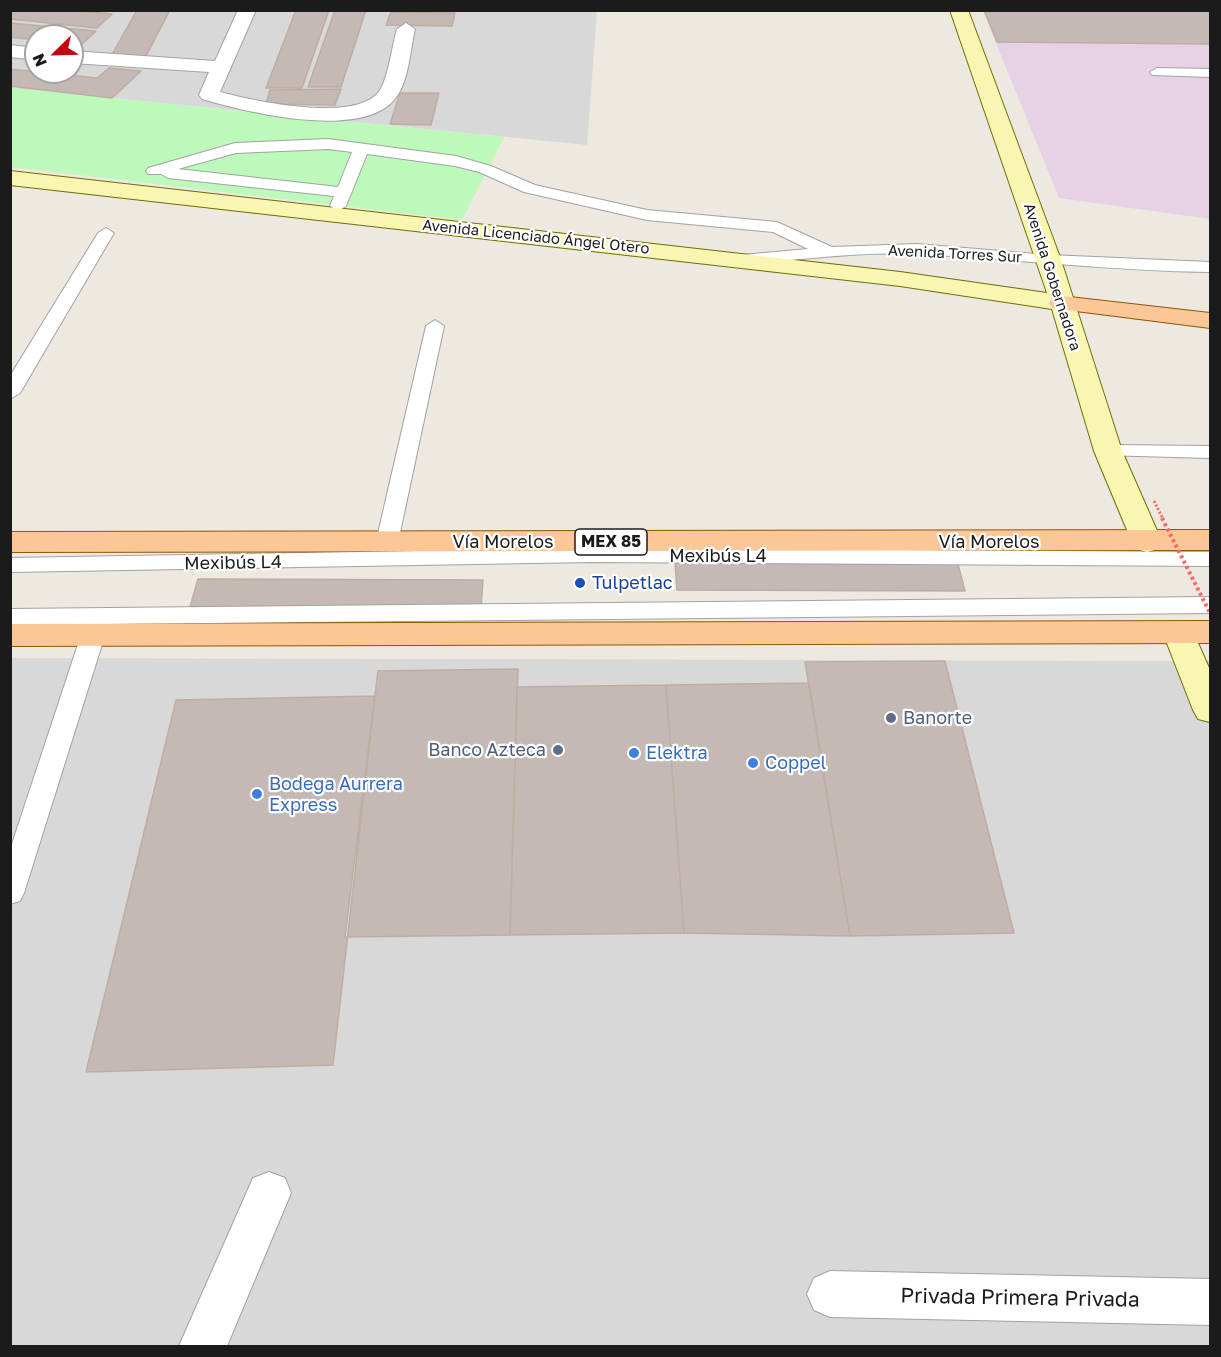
<!DOCTYPE html>
<html>
<head>
<meta charset="utf-8">
<style>
  body { margin:0 }
  #map { position:relative; width:1221px; height:1357px; overflow:hidden; background:#ede8e0; font-family:"Golos Text",sans-serif }
  canvas { display:block }
  .frame { position:absolute; inset:0; border:12px solid #1b1b1b; pointer-events:none }
  .north { position:absolute; left:24px; top:24px; width:60px; height:60px; box-sizing:border-box; background:#fff; border:2px solid #a4a4a4; border-radius:50%; rotate:247deg; font-size:16px; font-weight:700; line-height:24px; text-align:center; color:#1b1b1b }
  .north::after { content:''; display:block; margin:auto; width:21px; height:27px; background:#c60011; clip-path:polygon(50% 0,100% 100%,50% 72%,0 100%) }
</style>
</head>
<body>
<div id="map">
<canvas width="1221" height="1357"></canvas>
<div class="frame"></div>
<div class="north">N</div>
</div>
<script>
const g = document.querySelector('canvas').getContext('2d');
g.lineJoin = 'round';
function fillPath(path, color) {
  g.fillStyle = color;
  g.fill(path, 'evenodd');
}
function strokePath(path, color, width, dash) {
  g.strokeStyle = color;
  g.lineWidth = width;
  g.lineCap = dash ? 'butt' : 'round';
  g.setLineDash(dash || []);
  g.stroke(path);
}
function drawText(font, color, halo, rows, align = 'center') {
  g.font = font + ' "Golos Text",sans-serif';
  g.lineWidth = 4.5;
  g.setLineDash([]);
  g.textBaseline = 'middle';
  g.strokeStyle = halo;
  g.fillStyle = color;
  for (const [text, x, y, turn = 0] of rows) {
    g.save();
    g.translate(x, y);
    g.rotate((+turn || 0) * Math.PI / 180);
    g.textAlign = isNaN(turn) ? turn : align;
    if (halo) g.strokeText(text, 0, 0);
    g.fillText(text, 0, 0);
    g.restore();
  }
}
fillPath(new Path2D(`
  M10,11H597L587,145L11,88ZM36,36H72V72H36Z
  M10,658L1210,661V1346H11Z`), '#d9d8d8');
fillPath(new Path2D(`
  M983,11H1210V219L1059,198Z`), '#e6d2e4');
fillPath(new Path2D(`
  M11,88L504,137L462,220L11,167Z`), '#bcf9bb');
const building = new Path2D(`
  M10,10H70L112,14L97,28L10,19Z
  M137,10H170L145,58H110Z
  M296,10H329L302,88H266Z
  M335,10H366L341,87H308Z
  M984,10H1210V44L997,42Z
  M391,12L455,13L452,26L386,25Z
  M10,23L96,31L82,44L72,43V36H36V40L10,37Z
  M109,68L141,71L112,98L10,86V69L97,78Z
  M341,89L335,105L266,104L270,90Z
  M400,93H439L431,125L390,124Z
  M675,563L958,564L965,591L677,590Z
  M198,579L483,580L481,608L190,607Z
  M945,661L1014,933L850,936L805,662Z
  M518,669L510,935L345,937L378,671Z
  M809,683L850,936L684,933L666,685Z
  M666,685L684,933L510,935L517,687Z
  M375,696L333,1065L86,1072L176,700Z`);
fillPath(building, '#c4b9b4');
strokePath(building, '#beada3', 1.5);
const service = new Path2D(`
  M1157,68L1210,69V77L1152,75L1150,72Z
  M328,139L456,156L491,166L535,185L647,210L777,222L832,247L917,244L1049,255L1210,262V272C1113,271 1016,259 919,254C859,251 797,260 737,265L731,264L728,260L731,256L808,249L773,232L647,220L524,192L479,172L455,166L367,154L346,206L338,211L330,206L334,196L168,178L161,174H148L146,171L148,168L235,143ZM328,149L352,152L338,187L178,169L236,153Z
  M106,228L114,233L20,393L10,399V376L98,233Z
  M435,320L444,326L398,542L395,547H379L376,542L426,326Z
  M1108,445L1210,446V458L1101,455L1098,451L1101,447Z
  M592,548L1210,552V566L592,562L10,572V558Z
  M1210,597V613L10,625V609Z
  M93,627L101,629L105,635L24,893L20,901L10,904V850L81,635L85,629Z`);
const minor = new Path2D(`
  M238,10H256L220,92C254,101 350,122 377,94C388,83 392,45 397,29L406,23L415,29C410,50 409,83 394,100C360,140 246,112 202,99L199,95L209,72L72,63V51L215,61Z
  M10,45L36,48V60L10,57Z
  M269,1172L285,1178L291,1193L227,1346H179L253,1178Z
  M830,1271L1210,1279V1325L830,1317L814,1310L807,1294L814,1278Z`);
const secondary = new Path2D(`
  M950,10H968L1061,260L1122,451L1162,542L1158,549L1147,552L1136,549L1132,542L1094,451L1052,309L900,286L10,185V171L900,272L1047,293Z
  M1179,622L1190,625L1210,670V722L1198,719L1193,710L1163,633L1168,625Z`);
const primary = new Path2D(`
  M1061,296L1210,313V328L1052,308L1049,303L1052,298Z
  M1210,530V550L10,552V532Z
  M1210,621V643L10,646V624Z`);
strokePath(service, '#a2a2a2', 2);
strokePath(minor, '#a2a2a2', 2);
strokePath(secondary, '#6d6f05', 2);
strokePath(primary, '#925500', 2);
fillPath(service, '#fff');
fillPath(minor, '#fff');
fillPath(secondary, '#f9f6b2');
fillPath(primary, '#fbc797');
strokePath(new Path2D(`
  M1154,501L1163,519`), '#f96865', 3, [2, 2]);
strokePath(new Path2D(`
  M1162,518L1210,613`), '#f96865', 4, [3, 3]);
for (const [x, y, r, color] of [
  [580,583,6,"#1a4fb4"],
  [891,718,6,"#5c6f8a"],
  [558,750,6,"#5c6f8a"],
  [634,753,6,"#3f7fe0"],
  [753,763,6,"#3f7fe0"],
  [257,794,6,"#3f7fe0"]
]) {
  const dot = new Path2D();
  dot.arc(x, y, r, 0, 2 * Math.PI);
  g.fillStyle = color;
  g.fill(dot);
  strokePath(dot, '#fff', 2);
}
drawText('15px', '#1b1b1b', '#fff', [
  ["Avenida Licenciado Ángel Otero",536,237,6],
  ["Avenida Torres Sur",955,254,3],
  ["Avenida Gobernadora",1052,277,72]
]);
for (const [x, y, w] of [
  [611,542,72]
]) {
  const box = new Path2D();
  box.roundRect(x - w / 2, y - 13, w, 26, 4.5);
  g.fillStyle = '#fff';
  g.fill(box);
  strokePath(box, '#1b1b1b', 1.5);
}
drawText('bold 16px', '#1b1b1b', null, [
  ["MEX 85",611,542]
]);
drawText('18px', '#1b1b1b', '#fff', [
  ["Vía Morelos",503,542],
  ["Vía Morelos",989,542],
  ["Mexibús L4",718,556],
  ["Mexibús L4",233,563,-1]
]);
drawText('18px', '#164399', '#fff', [
  ["Tulpetlac",592,583]
], 'left');
drawText('18px', '#4e5e75', '#fff', [
  ["Banorte",903,718],
  ["Banco Azteca",546,750,"right"]
], 'left');
drawText('18px', '#366cbe', '#fff', [
  ["Elektra",646,753],
  ["Coppel",765,763],
  ["Bodega Aurrera",269,784],
  ["Express",269,805]
], 'left');
drawText('21px', '#1b1b1b', '#fff', [
  ["Privada Primera Privada",1020,1298,1]
]);
</script>
</body>
</html>
